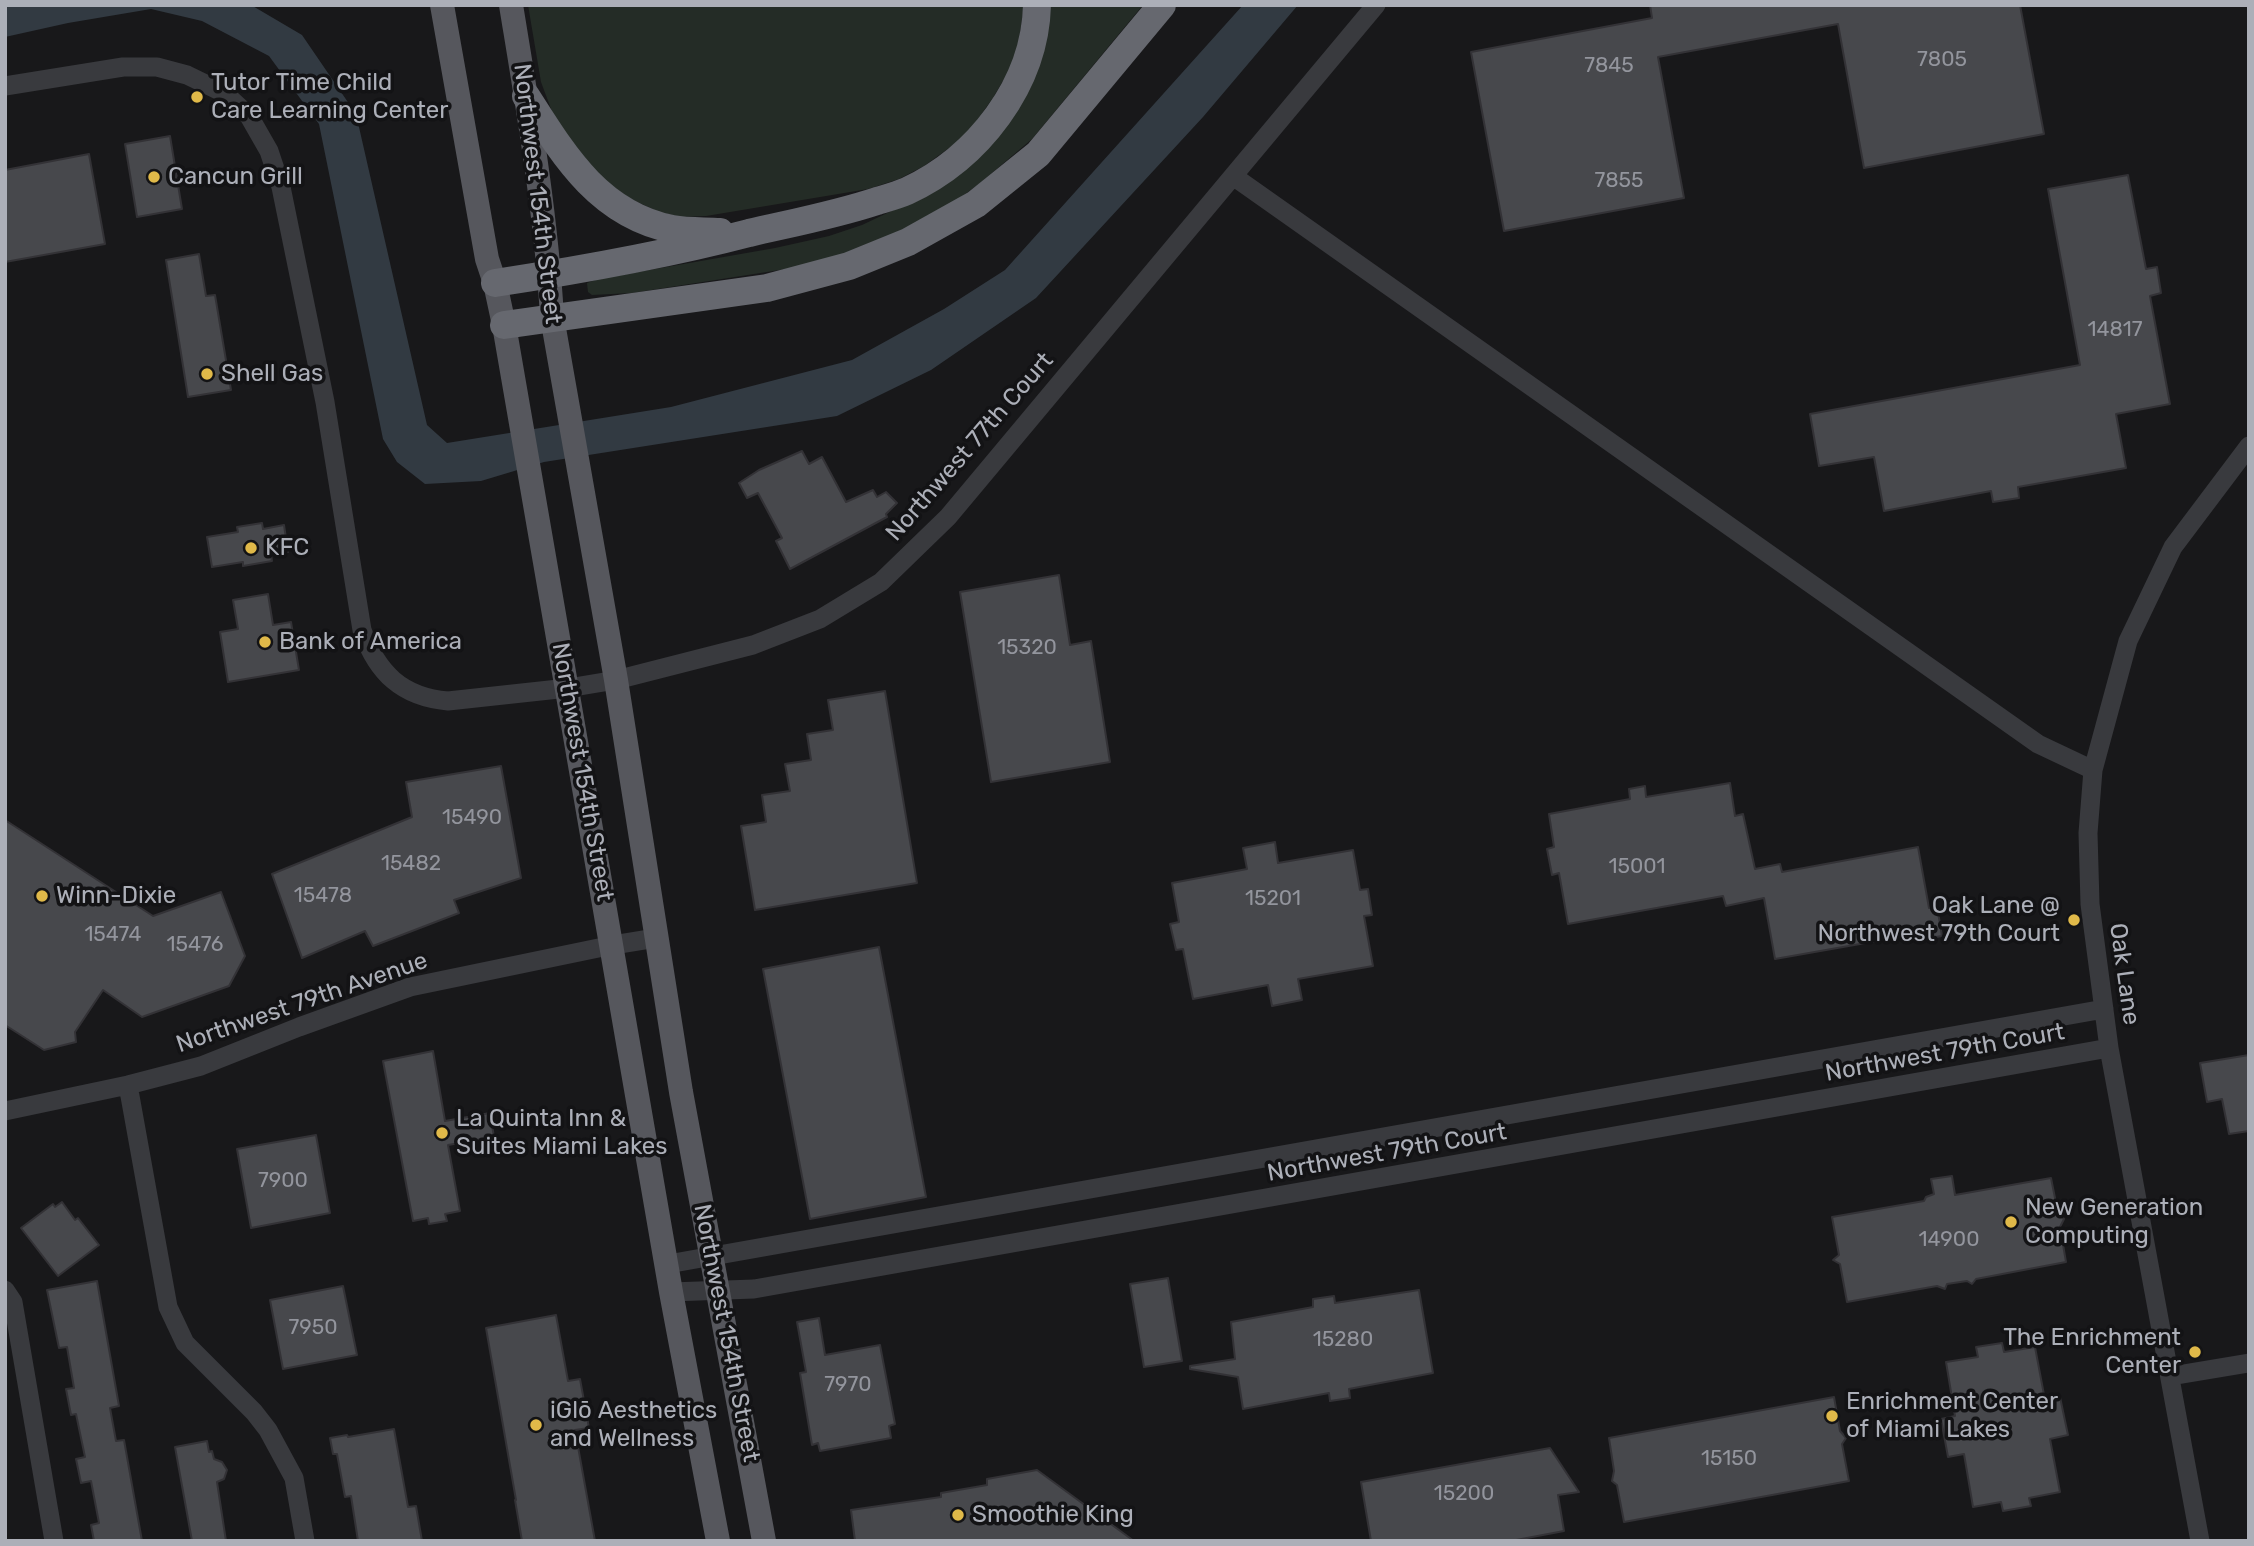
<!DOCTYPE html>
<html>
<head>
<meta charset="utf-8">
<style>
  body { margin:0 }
  #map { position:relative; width:2254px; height:1546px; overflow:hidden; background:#18181a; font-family:Rubik,sans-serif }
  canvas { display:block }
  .frame { position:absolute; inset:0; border:7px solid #acafb8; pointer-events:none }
</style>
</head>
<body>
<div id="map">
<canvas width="2254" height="1546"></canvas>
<div class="frame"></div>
</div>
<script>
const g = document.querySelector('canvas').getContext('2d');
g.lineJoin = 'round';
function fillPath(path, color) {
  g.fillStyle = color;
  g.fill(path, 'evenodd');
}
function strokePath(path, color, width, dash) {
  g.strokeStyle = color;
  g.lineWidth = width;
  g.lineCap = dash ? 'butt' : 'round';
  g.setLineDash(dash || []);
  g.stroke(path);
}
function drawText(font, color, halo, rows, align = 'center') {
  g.font = font + ' Rubik,sans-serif';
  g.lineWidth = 7;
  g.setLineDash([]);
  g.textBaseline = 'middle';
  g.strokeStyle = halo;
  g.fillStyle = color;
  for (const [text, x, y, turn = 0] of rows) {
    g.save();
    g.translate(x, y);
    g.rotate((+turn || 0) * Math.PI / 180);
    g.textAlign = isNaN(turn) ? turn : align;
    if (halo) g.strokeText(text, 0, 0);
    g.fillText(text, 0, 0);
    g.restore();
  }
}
fillPath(new Path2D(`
  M528,5H1024L1019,40L1010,73L967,135L924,166L899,179L868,189L706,216L681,217L659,212L631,199L596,175L563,141L541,82Z
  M1049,5H1143L1032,139L979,184L950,205L921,222L856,253L799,267L632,293L592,295L588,292L587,283L598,279L775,248L829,236L862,225L902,206L940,185Z`), '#242c26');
fillPath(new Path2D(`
  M5,5H251L302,35L356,114L427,425L447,443L671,407L852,360L944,309L1005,270L1243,5H1298L1203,117L1036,298L931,370L837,416L544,462L481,481L425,484L397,462L383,439L319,124L269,56L202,21L151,9L68,23L5,37Z`), '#323a42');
const building = new Path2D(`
  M1650,5H2020L2044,134L1864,168L1838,24L1658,57L1684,198L1504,231L1471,52L1652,18Z
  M170,136L182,209L137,217L125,144Z
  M89,154L105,244L5,262V170Z
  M2128,175L2146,269L2157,267L2161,293L2150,296L2170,404L2116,414L2126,468L2018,487L2019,498L1993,502L1991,491L1884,511L1874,457L1819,466L1810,414L2080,365L2048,189Z
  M199,254L206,296L215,295L231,390L188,397L166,260Z
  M802,451L809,464L822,457L846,502L873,490L877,497L886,492L897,503L886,514L887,517L790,569L776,541L782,538L758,493L747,498L739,483L759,470Z
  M262,523L263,529L284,525L288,552L271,555L272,561L243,566V562L212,567L207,537L238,532L237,527Z
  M1059,575L1070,645L1091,641L1110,762L991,782L960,592Z
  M268,594L273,625L291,622L299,670L228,682L220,632L238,629L233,600Z
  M885,691L917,883L755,910L741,826L766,822L762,795L790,791L785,764L811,760L807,734L833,730L828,700Z
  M501,766L521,878L454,900L459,913L373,946L365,931L302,958L272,874L412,817L406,782Z
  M1730,783L1735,816L1743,814L1755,869L1780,864L1782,872L1918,847L1929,908L1937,906L1942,936L1912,941L1911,935L1775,959L1764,898L1726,906L1723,896L1568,924L1559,873L1552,875L1547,849L1554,847L1549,814L1630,799L1629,789L1645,786L1646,797Z
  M5,820L153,916L221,892L245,956L229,986L142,1017L103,990L75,1032L76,1042L44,1050L5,1025Z
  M1275,842L1278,863L1353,850L1360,890L1368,889L1372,915L1364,916L1373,966L1298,979L1302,1000L1272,1006L1268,985L1193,999L1183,949L1176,950L1170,924L1179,922L1172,883L1247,869L1243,848Z
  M879,947L926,1197L810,1219L763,969Z
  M433,1051L445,1121L490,1113L494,1137L448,1145L460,1211L445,1214L447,1221L429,1224L428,1218L413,1221L383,1061Z
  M2249,1055V1131L2229,1134L2222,1099L2207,1102L2200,1063Z
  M316,1135L330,1213L251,1228L237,1149Z
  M1952,1176L1955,1195L2051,1178L2058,1213L2064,1219L2060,1227L2066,1262L1976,1279L1972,1284L1967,1281L1947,1284L1945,1289L1937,1286L1847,1302L1840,1264L1833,1260L1839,1255L1832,1217L1924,1201L1926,1197L1934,1194L1931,1179Z
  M62,1202L75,1220L78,1218L99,1245L58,1276L21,1228L53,1204L55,1207Z
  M1168,1278L1182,1361L1144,1367L1130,1284Z
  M97,1281L119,1406L110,1408L116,1441L124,1440L142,1541H94L91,1525L99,1523L91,1481L81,1483L76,1459L85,1457L76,1414L71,1415L66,1389L74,1388L67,1347L59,1348L47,1290Z
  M343,1286L357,1355L283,1369L270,1300Z
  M1419,1290L1433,1373L1349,1389L1350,1398L1330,1401L1329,1393L1243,1409L1238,1377L1190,1369V1366L1235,1359L1231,1322L1313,1307V1299L1334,1296L1335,1303Z
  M556,1315L568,1381L580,1379L589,1428L575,1430L595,1541H522L515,1500H516L486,1328Z
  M819,1318L825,1355L880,1345L895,1424L889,1426L891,1438L820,1451L818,1443L812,1445L800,1373L806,1372L797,1322Z
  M2002,1343L2004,1352L2035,1347L2045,1400L2060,1397L2068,1435L2050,1439L2060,1492L2029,1498L2031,1506L2003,1511L2001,1502L1973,1507L1964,1454L1948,1457L1941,1419L1955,1416L1946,1362L1978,1357L1976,1347Z
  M1834,1397L1840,1431L1846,1438L1842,1444L1849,1481L1624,1522L1617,1485L1612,1481L1614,1471L1609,1438Z
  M394,1429L408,1507L416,1506L422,1541H358L351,1496L345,1497L337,1454H333L330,1438L347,1435L348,1437Z
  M207,1441L209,1452L212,1451L214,1459L222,1462L227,1470L224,1479L217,1482L226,1541H192L175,1447Z
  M1550,1448L1579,1492L1558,1495L1564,1531L1511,1541H1371L1361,1482Z
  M1037,1470L1134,1541H855L851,1510L941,1497V1493L987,1485V1479Z`);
fillPath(building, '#47484c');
strokePath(building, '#333236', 2);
strokePath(new Path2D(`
  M5,86L123,67H157L187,75L224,93L249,116L269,151L281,187L325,402L362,630C377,673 402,697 448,701L568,688L616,680L753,645L820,619L881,582L948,517L1376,5
  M1233,176L2038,744L2093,770
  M128,1085L168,1307L185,1343L254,1412L268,1430L294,1478L305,1541
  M5,1111L128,1085L201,1066L299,1027L410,987L613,945L656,938
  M668,1264L2104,1009
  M5,1290L13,1302L54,1541
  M671,1292L754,1289L2109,1048
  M2171,1376L2249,1363
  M2200,1541L2109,1048L2090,904L2088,833L2093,770L2128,641L2173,547L2249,446`), '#393a3e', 19);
strokePath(new Path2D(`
  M442,5L487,259L495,283L504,325L671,1292L718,1541
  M511,5C528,109 546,212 552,317L616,680L681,1092L764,1541`), '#56575d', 24);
strokePath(new Path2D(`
  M526,96C563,154 598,214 672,229C688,232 704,231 720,232
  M495,283C580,270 665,255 749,233C792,223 835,215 877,201C887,198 898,195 907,191C978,158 1035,85 1037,5
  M504,325L767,288L849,266L908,242L976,204L1038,154L1162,5`), '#66686f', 28);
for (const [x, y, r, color] of [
  [197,97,7,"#e0b949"],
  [154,177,7,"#e0b949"],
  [207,374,7,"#e0b949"],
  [251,548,7,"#e0b949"],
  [265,642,7,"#e0b949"],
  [42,896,7,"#e0b949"],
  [2074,920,7,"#e0b949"],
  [442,1133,7,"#e0b949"],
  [2011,1222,7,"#e0b949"],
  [2195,1352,7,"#e0b949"],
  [1832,1416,7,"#e0b949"],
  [536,1425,7,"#e0b949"],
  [958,1515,7,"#e0b949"]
]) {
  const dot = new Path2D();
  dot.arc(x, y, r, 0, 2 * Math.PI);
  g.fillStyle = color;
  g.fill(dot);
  strokePath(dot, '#131315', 2.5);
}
drawText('21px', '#93959d', null, [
  ["7805",1942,60],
  ["7845",1609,66],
  ["7855",1619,181],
  ["14817",2115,330],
  ["15320",1027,648],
  ["15490",472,818],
  ["15482",411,864],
  ["15001",1637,867],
  ["15478",323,896],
  ["15201",1273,899],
  ["15474",113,935],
  ["15476",195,945],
  ["7900",283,1181],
  ["14900",1949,1240],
  ["7950",313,1328],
  ["15280",1343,1340],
  ["7970",848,1385],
  ["15150",1729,1459],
  ["15200",1464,1494]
]);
drawText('24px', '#acafb8', '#131315', [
  ["Tutor Time Child",211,83],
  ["Care Learning Center",211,111],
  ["Cancun Grill",168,177],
  ["Shell Gas",221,374],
  ["KFC",265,548],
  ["Bank of America",279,642],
  ["Winn-Dixie",56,896],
  ["Oak Lane @",2060,906,"right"],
  ["Northwest 79th Court",2060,934,"right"],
  ["La Quinta Inn &",456,1119],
  ["Suites Miami Lakes",456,1147],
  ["New Generation",2025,1208],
  ["Computing",2025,1236],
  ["The Enrichment",2181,1338,"right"],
  ["Center",2181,1366,"right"],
  ["Enrichment Center",1846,1402],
  ["of Miami Lakes",1846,1430],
  ["iGlō Aesthetics",550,1411],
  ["and Wellness",550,1439],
  ["Smoothie King",972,1515]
], 'left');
drawText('24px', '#acafb8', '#131315', [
  ["Northwest 154th Street",537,194,83],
  ["Northwest 77th Court",970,447,-49],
  ["Northwest 154th Street",582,772,80],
  ["Oak Lane",2124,974,82],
  ["Northwest 79th Avenue",302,1003,-19],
  ["Northwest 79th Court",1945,1053,-10],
  ["Northwest 79th Court",1387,1153,-10],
  ["Northwest 154th Street",726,1333,79]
]);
</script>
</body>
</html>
